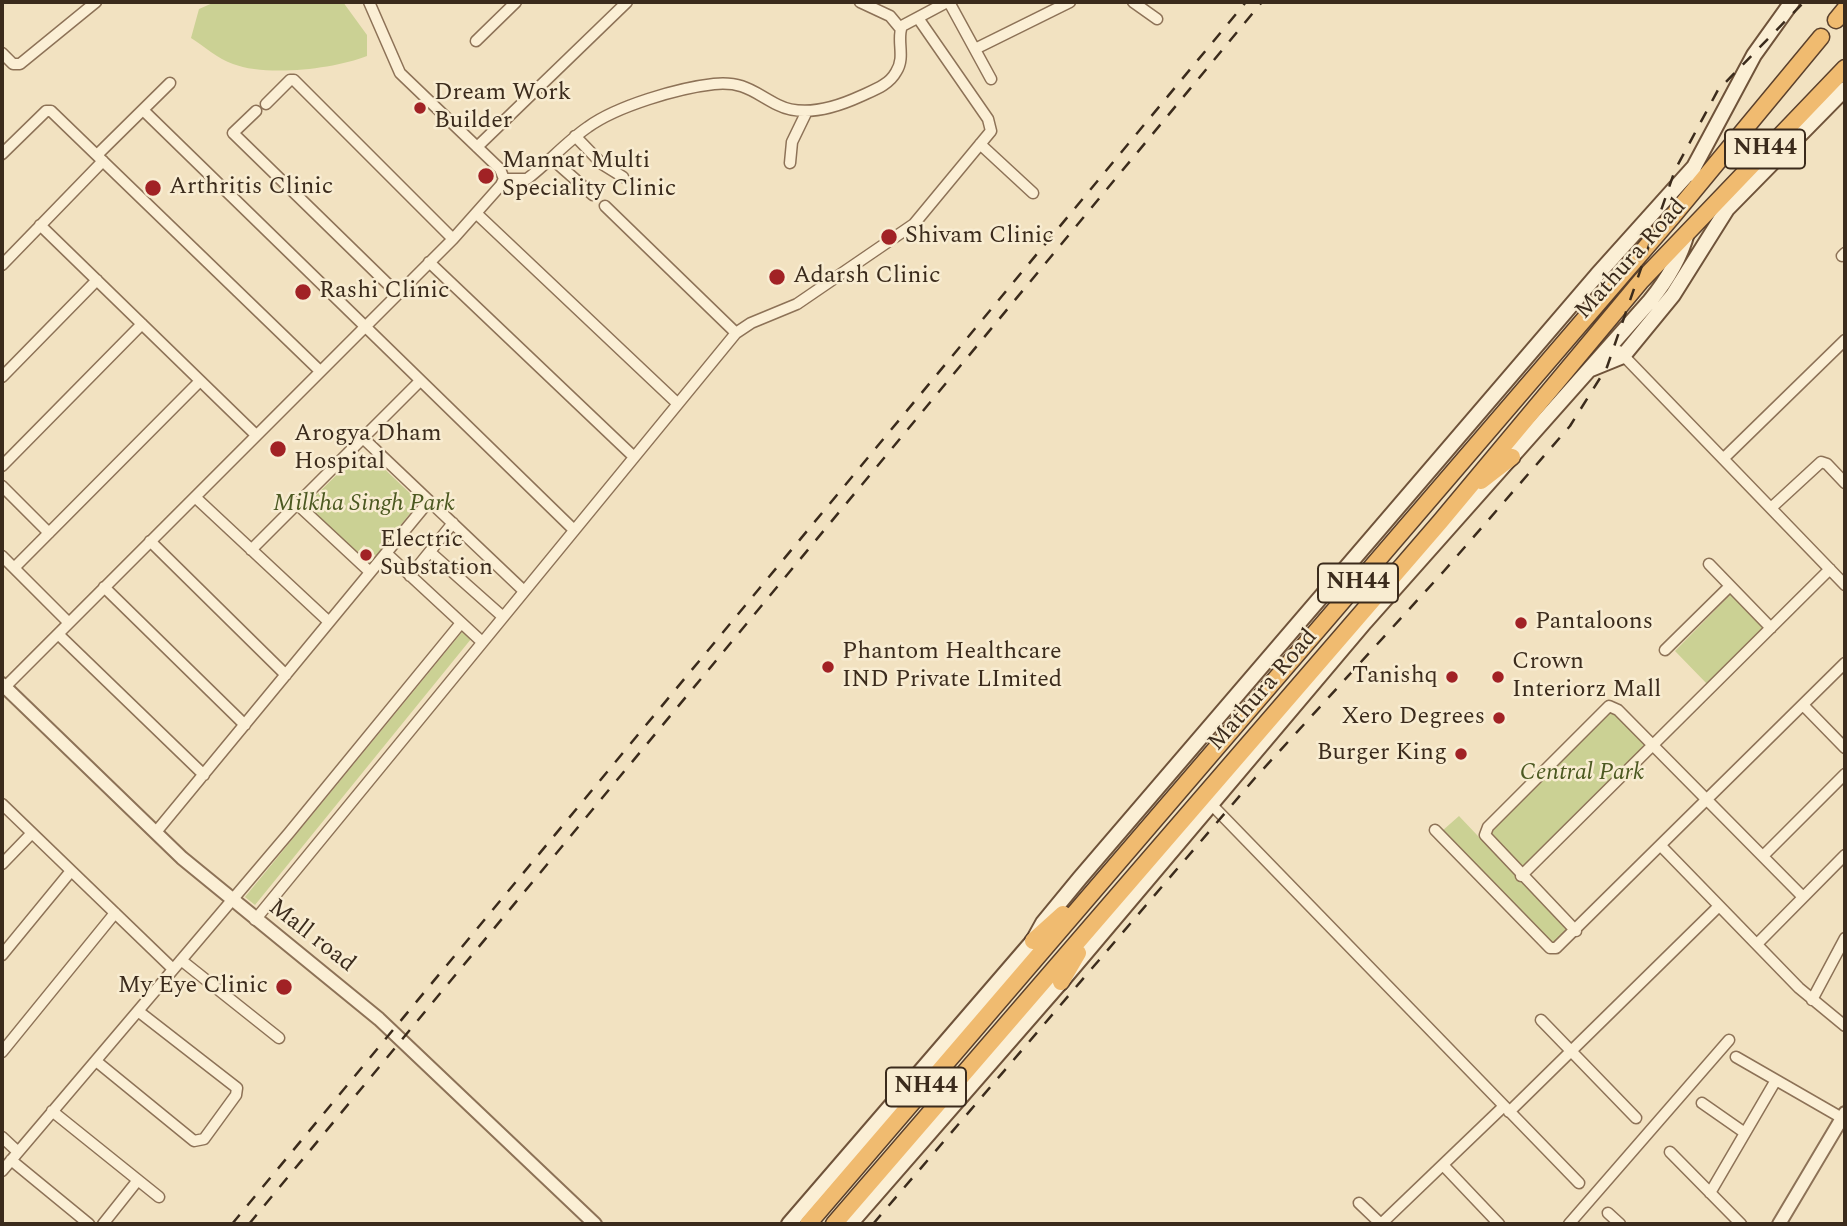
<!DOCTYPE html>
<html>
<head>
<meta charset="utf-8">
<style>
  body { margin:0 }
  #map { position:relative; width:1847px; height:1226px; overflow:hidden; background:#f2e2c1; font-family:Spectral,serif }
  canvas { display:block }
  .frame { position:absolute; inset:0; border:4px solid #3b2b1c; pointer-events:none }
</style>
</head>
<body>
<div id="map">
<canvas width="1847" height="1226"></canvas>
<div class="frame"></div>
</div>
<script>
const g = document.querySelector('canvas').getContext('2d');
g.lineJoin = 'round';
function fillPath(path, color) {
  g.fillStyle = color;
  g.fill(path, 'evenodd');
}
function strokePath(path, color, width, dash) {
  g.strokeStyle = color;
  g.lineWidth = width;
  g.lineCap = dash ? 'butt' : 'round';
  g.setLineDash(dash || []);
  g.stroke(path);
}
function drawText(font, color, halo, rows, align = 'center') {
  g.font = font + ' Spectral,serif';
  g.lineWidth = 5;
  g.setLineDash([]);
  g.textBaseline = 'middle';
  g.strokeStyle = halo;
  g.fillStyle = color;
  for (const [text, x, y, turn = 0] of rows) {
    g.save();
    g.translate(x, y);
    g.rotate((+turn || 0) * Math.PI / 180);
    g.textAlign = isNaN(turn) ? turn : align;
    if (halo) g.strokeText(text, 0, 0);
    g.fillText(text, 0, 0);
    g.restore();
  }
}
fillPath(new Path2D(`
  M215,2H343L367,35V56C334,69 267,77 233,64C218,59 204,46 191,38L199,9Z
  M357,455L366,463L372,457L419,502L376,556L364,545L357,553L306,505Z
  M1732,593L1765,626L1709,686L1675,651Z
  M462,632L471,639L255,905L245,897Z
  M1610,710L1646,745L1524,868L1488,834Z
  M1459,816L1567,930L1552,944L1442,831Z`), '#cbd194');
const minor = new Path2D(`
  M860,2L890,16L900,28
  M949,2L991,79
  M1133,2L1157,19
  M476,41L516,2
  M975,49L1070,2
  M2,53L13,64H20L96,2
  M266,104L290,80H294L453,239
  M143,110L573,529
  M256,111L233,133L398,294
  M575,136L602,164L623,177
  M980,144L1033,193
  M477,147L627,2
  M2,154L46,111H51L320,371
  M97,155L170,83
  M551,158L593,195
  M790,163L792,142L807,111
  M504,179H527C548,163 566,142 588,127C617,106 678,88 714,84C745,81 754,93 778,105C804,118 837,107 861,96C874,90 889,85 896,72C906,57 896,40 902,26L947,2
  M605,206L736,333
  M477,214L677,403
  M40,225L256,435
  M1842,256L1845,253
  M429,262L633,456
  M2,265L103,161
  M1619,351L1845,585
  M2,377L97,280
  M363,438L523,590
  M1724,458L1845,340
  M2,466L142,324
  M2,486L49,533
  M195,497L329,622
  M297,504L370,572
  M1771,508L1821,462L1827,464L1845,483
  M150,541L286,675
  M251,550L420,381
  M430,552L502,616
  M386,553L481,641
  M2,556L69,623
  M1709,564L1771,628
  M14,568L200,381
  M410,576L453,523
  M104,587L245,725
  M58,634L204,775
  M1665,650L1730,586
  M2,690L453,239L501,185L504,179L500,169L400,73L369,2
  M1804,706L1845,748
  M1210,803L1579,1183
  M2,804L173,969
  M1435,830L1550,948H1556L1845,663
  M156,832L429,501
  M1662,847L1799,988L1845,1026
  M1763,856L1845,774
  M2,864L32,833
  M1521,876L1830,569
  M255,920L736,333L751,323L797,304L914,224L991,131L988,119L918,18
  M1576,931L1485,835L1488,827L1609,706L1618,710L1803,897
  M1758,943L1845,855
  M2,955L71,871
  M181,960L279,1038
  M1812,1000L1845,938
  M1541,1020L1636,1118
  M2,1052L115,913
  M1736,1057L1842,1118
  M96,1061L194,1141L204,1139L236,1095L237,1088L138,1011
  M1702,1103L1745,1133
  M52,1111L159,1197
  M1509,1112L1719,906
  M2,1137L18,1152
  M1670,1152L1741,1224
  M11,1160L89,1224
  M1443,1165L1499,1224
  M2,1171L289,833L461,623
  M1710,1193L1776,1080
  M1359,1203L1381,1224
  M1608,1213L1620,1224
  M103,1224L138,1180
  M1381,1224L1504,1106
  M1569,1224L1729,1040`);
const tertiary = new Path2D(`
  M2,684L182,858L379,1019L595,1224
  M1779,1224L1845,1113`);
const secondary = new Path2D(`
  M1693,174L1694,167L1754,55L1792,2
  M1591,369L1623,356L1673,295L1727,209L1845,89
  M789,1224L1033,941L1043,923L1080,878L1597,275L1694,167
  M850,1224L1061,982L1365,622L1650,301C1667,280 1680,259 1687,233`);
const trunk = new Path2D(`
  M1836,20L1845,9
  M1481,481L1512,457
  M1033,941L1063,914
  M1061,982L1078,953
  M808,1224L1672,217L1821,37
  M834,1224L1440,522L1641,281L1845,68`);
strokePath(minor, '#8d7257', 13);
strokePath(tertiary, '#8d7257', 16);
strokePath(secondary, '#6f533a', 18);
strokePath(trunk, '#5a402c', 19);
strokePath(minor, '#fbefd5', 10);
strokePath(tertiary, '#fbefd5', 12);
strokePath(secondary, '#fbefd5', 14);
strokePath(trunk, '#f0bb70', 16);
strokePath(new Path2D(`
  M232,1224L1246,2
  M249,1224L1262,2
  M873,1224L1255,778L1444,571L1570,426L1607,367L1675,170L1718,90L1804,2`), '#3b2b1c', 2.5, [12, 12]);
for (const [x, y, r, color] of [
  [420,108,7,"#a12225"],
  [486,176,9,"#a12225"],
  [153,188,9,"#a12225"],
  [889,237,9,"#a12225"],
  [777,277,9,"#a12225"],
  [303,292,9,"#a12225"],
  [278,449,9,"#a12225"],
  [366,555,7,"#a12225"],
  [1521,623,7,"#a12225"],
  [828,667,7,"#a12225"],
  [1452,677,7,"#a12225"],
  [1498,677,7,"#a12225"],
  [1499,718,7,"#a12225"],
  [1461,754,7,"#a12225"],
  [284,987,9,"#a12225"]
]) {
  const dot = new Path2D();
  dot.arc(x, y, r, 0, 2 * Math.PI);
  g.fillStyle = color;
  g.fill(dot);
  strokePath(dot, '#f8ecd1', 2.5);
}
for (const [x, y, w] of [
  [1765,149,80],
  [1358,583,80],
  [926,1087,80]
]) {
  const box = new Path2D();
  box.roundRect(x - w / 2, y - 19.5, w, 39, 5);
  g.fillStyle = '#f8ecd1';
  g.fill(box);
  strokePath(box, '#3b2b1c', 2);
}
drawText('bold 23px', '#3b2b1c', null, [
  ["NH44",1765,149],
  ["NH44",1358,583],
  ["NH44",926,1087]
]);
drawText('24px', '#3b2b1c', '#f8ecd1', [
  ["Dream Work",434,94],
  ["Builder",434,122],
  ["Mannat Multi",502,162],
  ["Speciality Clinic",502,190],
  ["Arthritis Clinic",169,188],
  ["Shivam Clinic",905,237],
  ["Adarsh Clinic",793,277],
  ["Rashi Clinic",319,292],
  ["Arogya Dham",294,435],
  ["Hospital",294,463],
  ["Electric",380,541],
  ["Substation",380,569],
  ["Pantaloons",1535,623],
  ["Phantom Healthcare",842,653],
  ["IND Private LImited",842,681],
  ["Crown",1512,663],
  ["Interiorz Mall",1512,691],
  ["Tanishq",1438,677,"right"],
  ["Xero Degrees",1485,718,"right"],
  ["Burger King",1447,754,"right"],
  ["My Eye Clinic",268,987,"right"]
], 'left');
drawText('24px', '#3b2b1c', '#f8ecd1', [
  ["Mathura Road",1632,260,-48],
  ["Mathura Road",1264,691,-49],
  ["Mall road",311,937,38]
]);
drawText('italic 24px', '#4c5921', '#f8ecd1', [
  ["Milkha Singh Park",364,505],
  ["Central Park",1582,774]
]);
</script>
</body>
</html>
